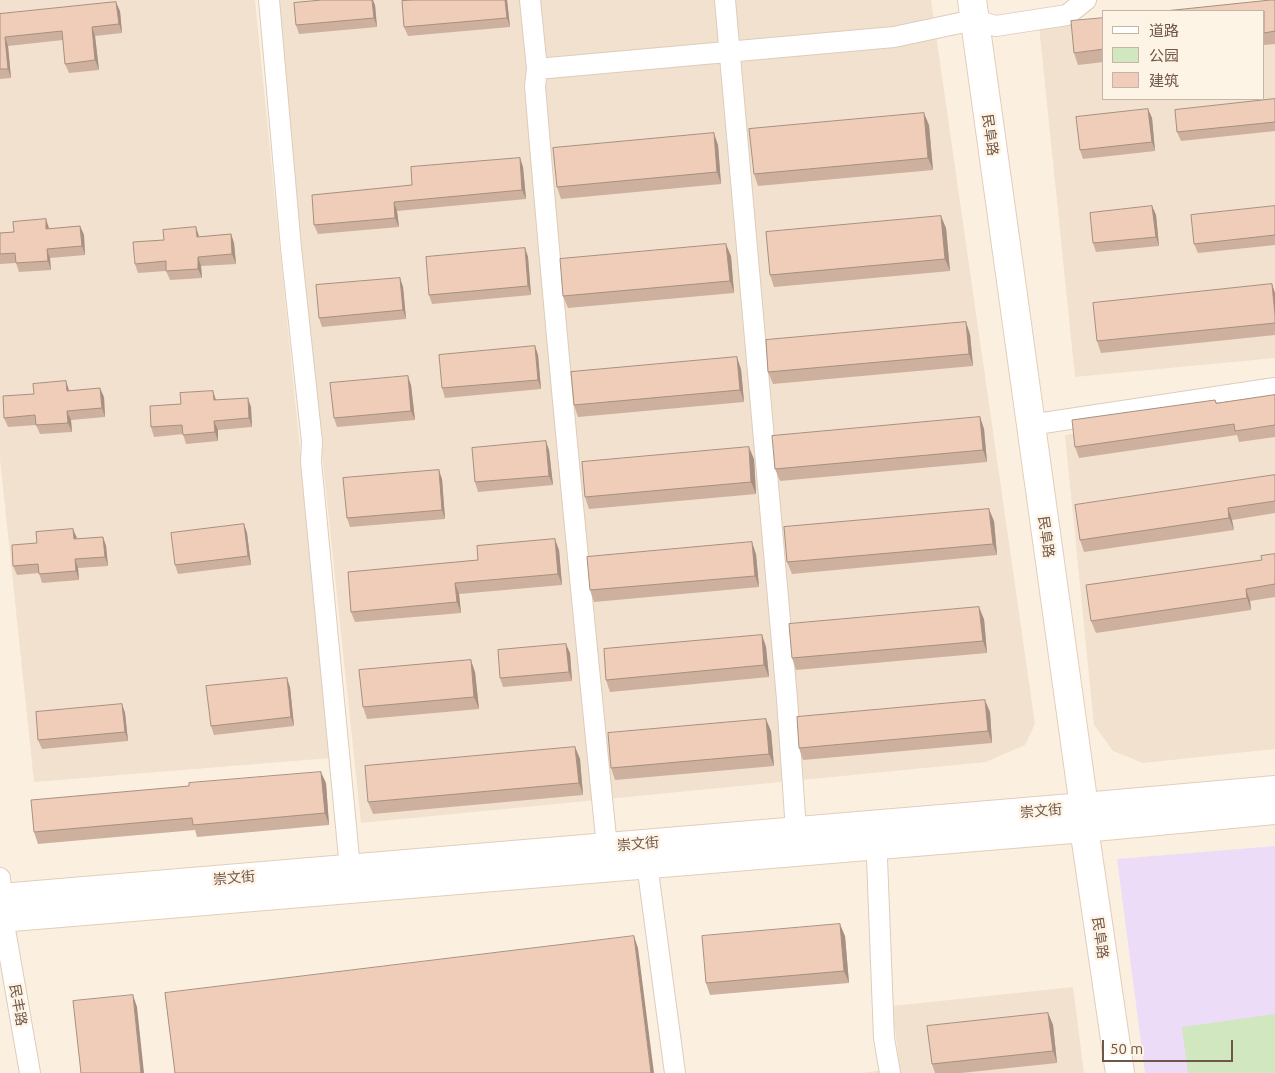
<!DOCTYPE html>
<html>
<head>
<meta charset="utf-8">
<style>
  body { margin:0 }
  #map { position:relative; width:1275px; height:1073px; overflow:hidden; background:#fbf0df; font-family:Ubuntu,"Noto Sans SC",sans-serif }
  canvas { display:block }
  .legend { position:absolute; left:1102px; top:10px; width:162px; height:90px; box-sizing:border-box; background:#fef4e5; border:1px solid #c5b5a6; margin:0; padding:6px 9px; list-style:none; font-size:15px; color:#705648 }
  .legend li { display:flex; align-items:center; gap:10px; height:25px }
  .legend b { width:25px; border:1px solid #c5b5a6 }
  .scale { position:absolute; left:1102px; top:1040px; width:131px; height:22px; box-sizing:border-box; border:2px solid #705648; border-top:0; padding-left:6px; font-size:15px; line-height:18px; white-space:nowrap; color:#705648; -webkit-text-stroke:4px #fef4e5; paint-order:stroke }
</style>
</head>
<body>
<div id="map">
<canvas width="1275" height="1073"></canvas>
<ul class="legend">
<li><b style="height:6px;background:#fff"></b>道路</li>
<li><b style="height:14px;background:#d0e7bf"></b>公园</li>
<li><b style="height:14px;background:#efcdb8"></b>建筑</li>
</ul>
<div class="scale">50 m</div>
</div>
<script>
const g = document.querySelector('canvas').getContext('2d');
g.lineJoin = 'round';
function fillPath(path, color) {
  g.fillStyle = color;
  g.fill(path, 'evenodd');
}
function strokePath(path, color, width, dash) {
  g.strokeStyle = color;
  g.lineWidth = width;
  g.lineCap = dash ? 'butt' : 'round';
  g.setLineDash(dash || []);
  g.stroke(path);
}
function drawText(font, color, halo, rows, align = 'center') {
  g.font = font + ' Ubuntu,"Noto Sans SC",sans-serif';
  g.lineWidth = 5;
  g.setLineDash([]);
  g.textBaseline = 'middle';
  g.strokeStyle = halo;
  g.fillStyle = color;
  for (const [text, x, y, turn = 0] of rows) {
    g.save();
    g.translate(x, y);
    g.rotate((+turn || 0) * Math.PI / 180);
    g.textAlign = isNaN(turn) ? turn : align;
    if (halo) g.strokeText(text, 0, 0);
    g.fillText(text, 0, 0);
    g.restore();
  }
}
fillPath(new Path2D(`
  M0,0H255L331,758L34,782L0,459Z
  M274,0H931L1035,724L1025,745L986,762L361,823Z
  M1271,0H1275V358L1075,377L1039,26L1104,19V99H1264V11H1171Z
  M1275,402V749L1143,763L1113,751L1094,725L1065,435Z
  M1073,987L1084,1073H862L900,1068L892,1006Z`), '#f2e1ce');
fillPath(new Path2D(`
  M1275,846V1073H1145L1117,859Z`), '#eddcf7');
fillPath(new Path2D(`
  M1275,1014V1073H1188L1182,1027Z`), '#d0e7bf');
const street = new Path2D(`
  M269,0L291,248L312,442L311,462L350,868
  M530,0L537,69L535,86C556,340 581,593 607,847
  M725,0L787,699L796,831
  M537,69L894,37L974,20L996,26L1067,15L1086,0
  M1030,425L1275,388
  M876,833L884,1038L890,1073
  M647,864L675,1073
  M0,878L3,918L30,1073`);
const secondary = new Path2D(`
  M972,0L1084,807V828L1120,1073
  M0,898L1084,807L1275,790
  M0,918L1084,828L1275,810`);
strokePath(street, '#deccbc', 22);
strokePath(secondary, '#e3cdba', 30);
strokePath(street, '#fff', 20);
strokePath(secondary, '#fff', 28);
fillPath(new Path2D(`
  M414,0H507L510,27L408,36L404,27Z
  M1275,0V44L1264,45V11Z
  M375,5L377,27L299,34L296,25Z
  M120,11L122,33L95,36L99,70L69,73L65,64L63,40L8,46L11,78L0,79V14Z
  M1104,18V62L1078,65L1074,53Z
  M1275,99V131L1181,141L1177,132Z
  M1148,109L1152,118L1155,151L1083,159L1080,150Z
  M929,125L933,170L758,186L754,174Z
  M718,145L721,184L561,199L557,187Z
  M520,158L523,167L526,199L397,211L399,227L318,234L314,225L412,185Z
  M1152,206L1156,215L1159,246L1096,252L1093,243Z
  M1275,206V245L1198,253L1194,244Z
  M80,226L84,235L85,255L50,258L51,270L19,272L16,263L0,264V233Z
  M946,228L950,271L774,287L770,275Z
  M231,234L234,243L236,264L201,266L202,278L170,280L166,271L138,273L135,264L164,240Z
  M525,248L528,257L531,295L432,304L429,295Z
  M731,256L734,293L568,308L563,296Z
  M400,278L403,287L406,319L322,327L319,318Z
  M1275,293V335L1101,353L1097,341Z
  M970,334L973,366L773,384L768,372Z
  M535,346L538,355L541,389L445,398L442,388Z
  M741,369L744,402L578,417L574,405Z
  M411,385L415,420L337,427L334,418Z
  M69,390L104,397L105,417L71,420L72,432L40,434L36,425L8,427L4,418Z
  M1275,395V437L1239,442L1237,435L1079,458L1075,447L1215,400L1217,403Z
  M216,400L251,407L252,427L218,430V441L186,444L183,434L154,437L151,427Z
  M980,417L984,429L987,462L780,481L775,469Z
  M549,450L553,485L478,492L475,482Z
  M754,459L756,494L589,509L585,497Z
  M1275,475V513L1232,520L1234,530L1084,552L1080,540Z
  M442,479L445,519L350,527L347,518Z
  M994,521L997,555L792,574L787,562Z
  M244,524L247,533L251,565L178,574L175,565Z
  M103,537L106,546L108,566L78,568L79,580L42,583L39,573L17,575L13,566L77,539Z
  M559,550L562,585L459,594L461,613L355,622L351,612L478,560Z
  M756,554L759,587L594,602L590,590Z
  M1275,554V597L1250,601L1251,610L1096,633L1091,621L1262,560Z
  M984,619L987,653L796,670L792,658Z
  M762,635L766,647L769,677L610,692L606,680Z
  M570,653L572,681L503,687L500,678Z
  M475,672L479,709L367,719L363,707Z
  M290,687L294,726L214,735L211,726Z
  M122,704L125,713L128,741L42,749L38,740Z
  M990,712L992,743L803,760L799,748Z
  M771,731L774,766L615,780L611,768Z
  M575,747L580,759L583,795L373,814L368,802Z
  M326,783L329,825L197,837L195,830L38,844L34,832Z
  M845,936L849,983L710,995L706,983Z
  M1048,1013L1053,1025L1057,1063L961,1073H935L932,1064Z`), '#ceb09e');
fillPath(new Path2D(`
  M372,0H373L375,5L377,27L374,18Z
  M505,0H507L510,27L507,18Z
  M116,2L120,11L122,33L119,24Z
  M92,27L95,36L99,70L95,60Z
  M5,37L8,46L11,78L8,69Z
  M1148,109L1152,118L1155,151L1152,142Z
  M924,113L929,125L933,170L928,158Z
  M714,133L718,145L721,184L717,172Z
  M520,158L523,167L526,199L522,190Z
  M394,202L397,211L399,227L395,218Z
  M1152,206L1156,215L1159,246L1156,237Z
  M941,216L946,228L950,271L945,259Z
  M46,219L49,228L46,229Z
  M80,226L84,235L85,255L82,246Z
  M196,227L199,236L197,237Z
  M231,234L234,243L236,264L232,254Z
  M726,244L731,256L734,293L730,281Z
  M525,248L528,257L531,295L528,286Z
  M47,249L50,258L51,270L48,261Z
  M198,257L201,266L202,278L198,269Z
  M400,278L403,287L406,319L403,310Z
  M1272,284L1275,293V315Z
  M966,322L970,334L973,366L969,354Z
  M535,346L538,355L541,389L538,380Z
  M737,357L741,369L744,402L740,390Z
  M408,376L411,385L415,420L411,411Z
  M66,381L69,390L67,391Z
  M100,388L104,397L105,417L102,408Z
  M213,391L216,400H214Z
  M248,398L251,407L252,427L249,418Z
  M67,411L71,420L72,432L68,423Z
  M980,417L984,429L987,462L983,450Z
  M214,421L218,430V441L215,432Z
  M546,441L549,450L553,485L549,476Z
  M749,447L754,459L756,494L751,482Z
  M439,470L442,479L445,519L442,510Z
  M1228,508L1232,520L1234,530L1229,518Z
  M989,509L994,521L997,555L993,544Z
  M244,524L247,533L251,565L248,556Z
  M73,529L77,538L74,539Z
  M103,537L106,546L108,566L105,557Z
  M555,539L559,550L562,585L558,574Z
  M752,542L756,554L759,587L755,576Z
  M75,559L78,568L79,580L76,571Z
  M455,583L459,594L461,613L457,602Z
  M1246,589L1250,601L1251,610L1247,598Z
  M979,607L984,619L987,653L983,641Z
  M762,635L766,647L769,677L764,665Z
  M566,644L570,653L572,681L569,672Z
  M471,660L475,672L479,709L474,697Z
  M287,678L290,687L294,726L291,717Z
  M985,700L990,712L992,743L988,731Z
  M122,704L125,713L128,741L125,732Z
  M766,719L771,731L774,766L769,754Z
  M575,747L580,759L583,795L579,783Z
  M321,772L326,783L329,825L325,813Z
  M840,924L845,936L849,983L844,971Z
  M634,936L638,948L654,1073H651Z
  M133,995L137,1007L144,1073H141Z
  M1048,1013L1053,1025L1057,1063L1053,1051Z`), '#a79081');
const building = new Path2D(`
  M322,0H372L374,18L296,25L294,3Z
  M414,0H505L507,18L404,27L402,1Z
  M1271,0H1275V31L1264,33V11H1165Z
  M116,2L119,24L92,27L95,60L65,64L62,31L5,37L8,69H0V14Z
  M1104,18V49L1074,53L1071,21Z
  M1275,99V122L1177,132L1175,110Z
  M1148,109L1152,142L1080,150L1076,117Z
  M924,113L928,158L754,174L749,129Z
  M714,133L717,172L557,187L553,148Z
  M520,158L522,190L394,202L395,218L314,225L312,195L412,185L411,167Z
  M1152,206L1156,237L1093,243L1090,213Z
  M1275,206V235L1194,244L1191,215Z
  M941,216L945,259L770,275L766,232Z
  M46,219V229L80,226L82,246L47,249L48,261L16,263L15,253L0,254V233L14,232L13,222Z
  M196,227L197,237L231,234L232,254L198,257V269L166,271V261L135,264L133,242L164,240L163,230Z
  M726,244L730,281L563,296L560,259Z
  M525,248L528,286L429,295L426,257Z
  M400,278L403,310L319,318L316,285Z
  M1272,284L1275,315V323L1097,341L1093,303Z
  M966,322L969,354L768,372L766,340Z
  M535,346L538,380L442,388L439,355Z
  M737,357L740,390L574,405L571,372Z
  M408,376L411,411L334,418L330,383Z
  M66,381L67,391L100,388L102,408L67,411L68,423L36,425L35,415L4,418L3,396L34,394L33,384Z
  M213,391L214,400L248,398L249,418L214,421L215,432L183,435L182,425L151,427L150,406L181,404L180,393Z
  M1275,395V425L1235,431L1234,424L1075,447L1072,420L1215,400L1216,403Z
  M980,417L983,450L775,469L772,436Z
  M546,441L549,476L475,482L472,448Z
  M749,447L751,482L585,497L582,462Z
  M439,470L442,510L347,518L343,478Z
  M1275,475V501L1228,508L1229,518L1080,540L1075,505Z
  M989,509L993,544L787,562L784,527Z
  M244,524L248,556L175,565L171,533Z
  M73,529L74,539L103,537L105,557L75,559L76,571L39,574L38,564L13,566L12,545L37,543L36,532Z
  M555,539L558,574L455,583L457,602L351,612L348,572L478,560L477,546Z
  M752,542L755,576L590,590L587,557Z
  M1275,554V584L1246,589L1247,598L1091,621L1086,585L1262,560L1261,556Z
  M979,607L983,641L792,658L789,624Z
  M762,635L764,665L606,680L604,649Z
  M566,644L569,672L500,678L498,650Z
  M471,660L474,697L363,707L359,670Z
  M287,678L291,717L211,726L206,686Z
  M985,700L988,731L799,748L797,717Z
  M122,704L125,732L38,740L36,712Z
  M766,719L769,754L611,768L608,733Z
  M575,747L579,783L368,802L365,766Z
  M321,772L325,813L193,825L192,818L34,832L31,800L189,786V783Z
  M840,924L844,971L706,983L702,936Z
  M634,936L651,1073H175L165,993Z
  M133,995L141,1073H81L73,1001Z
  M1048,1013L1053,1051L932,1064L927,1026Z`);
fillPath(building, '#efcdb8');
strokePath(building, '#a79081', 1);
drawText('14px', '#705648', '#fef4e5', [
  ["民阜路",990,135,82],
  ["民阜路",1046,537,82],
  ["崇文街",1041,811,-5],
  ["崇文街",638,844,-5],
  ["崇文街",234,878,-5],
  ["民阜路",1100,938,82],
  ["民丰路",18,1005,80]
]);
</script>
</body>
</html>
